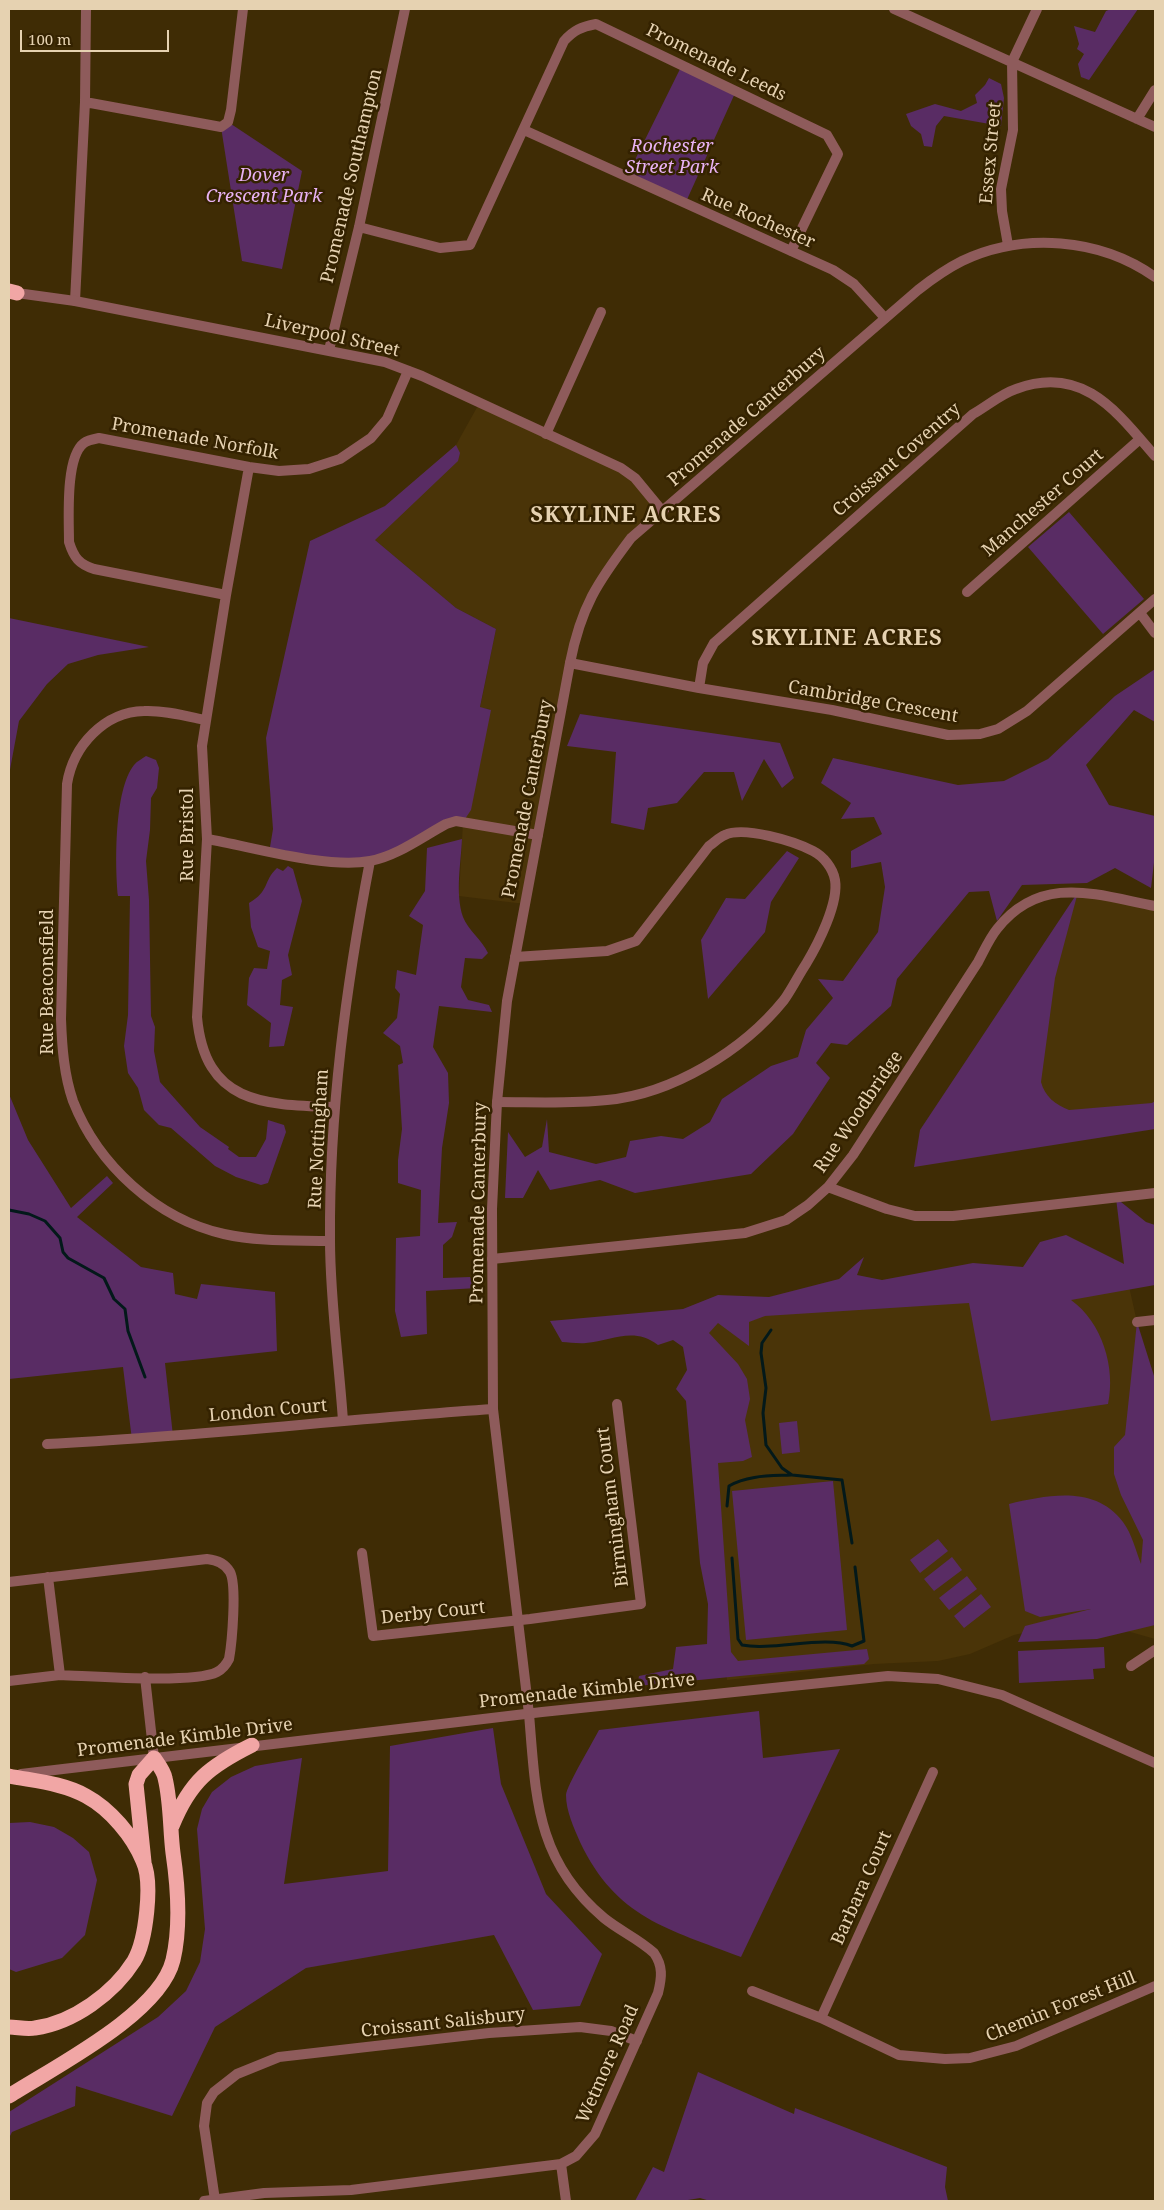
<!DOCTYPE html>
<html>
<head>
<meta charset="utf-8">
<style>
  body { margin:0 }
  #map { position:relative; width:1164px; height:2210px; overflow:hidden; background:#3f2c05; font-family:"Noto Serif",serif }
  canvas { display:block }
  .frame { position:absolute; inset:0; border:10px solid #e6d2b1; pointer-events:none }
  .scale { position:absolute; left:20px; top:30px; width:149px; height:22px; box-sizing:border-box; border:2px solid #e6d2b1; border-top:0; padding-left:6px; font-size:15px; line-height:18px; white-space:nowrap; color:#e6d2b1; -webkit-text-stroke:4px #342200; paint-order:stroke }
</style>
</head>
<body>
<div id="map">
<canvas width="1164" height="2210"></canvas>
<div class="frame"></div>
<div class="scale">100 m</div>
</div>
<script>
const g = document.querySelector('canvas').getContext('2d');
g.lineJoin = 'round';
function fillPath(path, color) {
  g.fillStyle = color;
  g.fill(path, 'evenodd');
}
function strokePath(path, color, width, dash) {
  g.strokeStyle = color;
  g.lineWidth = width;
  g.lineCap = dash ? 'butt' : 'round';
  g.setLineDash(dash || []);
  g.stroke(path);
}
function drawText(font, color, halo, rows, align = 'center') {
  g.font = font + ' "Noto Serif",serif';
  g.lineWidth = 5;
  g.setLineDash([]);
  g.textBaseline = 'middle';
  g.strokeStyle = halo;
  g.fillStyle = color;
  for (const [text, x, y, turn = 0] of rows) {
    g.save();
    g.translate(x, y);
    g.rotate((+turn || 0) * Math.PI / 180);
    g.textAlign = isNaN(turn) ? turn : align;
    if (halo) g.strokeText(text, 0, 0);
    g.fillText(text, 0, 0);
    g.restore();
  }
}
fillPath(new Path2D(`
  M480,402L621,468L663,512L631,538L600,579L573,651L525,904L459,896L463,822L490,709L480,708L496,629L456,608L375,540L385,506L456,445Z
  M1078,892L1155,906V1125L945,1152Z
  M1124,1264L1137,1322L1155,1518V1639L1120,1629L1045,1628L1014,1635L970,1654L938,1661L874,1664L727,1680L709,1480L706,1324Z`), '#4a3408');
fillPath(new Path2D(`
  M1111,9H1138L1089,80L1081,77L1078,64L1084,54L1077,49L1079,44L1074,26L1095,32L1106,11Z
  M682,65L736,91L685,204L626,178Z
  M989,78L1001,84L1004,98L1001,126L944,116L936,126L932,147L924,146L921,134L911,126L906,114L935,104L961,111L977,103L975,95L985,85Z
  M228,122L302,171L282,269L242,261L221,127Z
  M456,445L460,453L458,461L375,540L456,608L496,629L480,707L491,710L471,810L463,822L370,861L269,853L273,829L266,738L310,541L385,506Z
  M1069,512L1144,599L1103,634L1028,547Z
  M9,618L149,647L98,655L68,664L47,684L19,721L9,775Z
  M1155,669V722L1134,710L1086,765L1109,805L1155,816V854L1151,888L1115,868L1087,883L1022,885L997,921L989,891L969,892L897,979L891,1006L847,1045L831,1043L816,1063L830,1078L793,1134L751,1174L635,1193L600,1180L550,1190L538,1170L523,1198H505L508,1132L525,1157L542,1147L547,1119L549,1152L596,1164L626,1157L630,1141L661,1136L683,1139L710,1122L722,1099L771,1066L798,1057L806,1030L833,998L818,979L843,981L878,932L885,887L881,862L851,868V851L882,834L874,817L841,819L851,803L821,783L833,758L958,785L1004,781L1048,759L1115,696Z
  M580,714L780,743L794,778L782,788L764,759L742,801L734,772H704L677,803L648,808L644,830L611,823L616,752L567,746Z
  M146,756L156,760L159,768L157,788L151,798L150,830L146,861L149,900L151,1016L155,1027L154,1051L160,1082L200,1127L229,1147L228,1149L239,1157H256L266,1139L268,1120L284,1125L286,1132L268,1183L261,1185L236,1177L215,1166L171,1128L159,1125L144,1110L138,1088L128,1073L124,1046L128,1015L130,896H118C115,865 114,790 134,765C137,761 142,759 146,756Z
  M462,839C461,863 455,893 463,917C468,930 482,940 488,953L482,959L465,958L461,987L468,1000L489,1005L492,1012L439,1006L433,1047L448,1073L449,1103L442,1148L438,1223L457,1222L452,1237L443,1245V1278L470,1277L477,1288L426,1291L427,1334L401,1337L395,1311L396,1238L420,1236L421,1190L398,1183V1160L402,1129L398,1065L403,1063L400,1046L383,1033L397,1018L400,994L395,988L397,970L416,975L423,925L409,916L425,891L427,848Z
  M787,851L799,858L771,902L765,932L708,999L701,940L726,898L745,899Z
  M288,866L293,869L302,901L288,955L292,975L282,980L280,1005L293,1007L284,1046L269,1047L271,1023L247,1005L249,978L254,968L267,969L270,951L258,947L251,927L249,903C270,891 263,881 277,868L283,871Z
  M1078,892L1055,978L1041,1082C1045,1097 1055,1104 1069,1110L1152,1103L1155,1101V1129L914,1167L920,1130Z
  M9,1094L28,1140L71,1208L107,1176L113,1183L77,1217L141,1267L173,1273L175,1294L197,1299L201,1284L275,1292L277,1351L165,1363L173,1436L132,1440L123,1367L9,1379Z
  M1116,1198L1146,1222L1155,1225V1285L1071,1300C1102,1322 1116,1368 1108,1404L991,1421L969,1303L765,1316L749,1322V1346L718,1323L709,1333L738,1364L747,1379L750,1399L745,1420L752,1457L743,1461L718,1463L731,1652L738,1661L867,1649L869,1659L864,1664L637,1686L639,1676L673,1669L676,1647L707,1644L708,1604L700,1563L686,1401L676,1389L687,1370L683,1347L673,1340L658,1345C633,1326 612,1341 586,1343C578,1344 569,1342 562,1342L550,1321L683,1309L718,1295L769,1297L839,1279L864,1257L857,1275L882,1280L973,1263L1023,1267L1040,1242L1066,1235L1124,1264Z
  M1137,1322L1155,1379V1625L1097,1639L1018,1642L1025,1626L1091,1609L1040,1617L1025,1611L1009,1504C1048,1495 1095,1485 1123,1522C1132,1534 1136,1551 1141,1564L1143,1540L1121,1495L1114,1474V1447L1125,1435Z
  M797,1421L800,1452L782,1454L779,1423Z
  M833,1481L847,1630L746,1640L732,1491Z
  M938,1539L948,1551L920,1573L910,1560Z
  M952,1557L962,1570L934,1591L924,1579Z
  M967,1576L977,1589L949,1610L939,1598Z
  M981,1594L991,1607L964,1628L954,1616Z
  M1104,1647L1105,1668L1093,1669L1094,1679L1019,1683L1018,1651Z
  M759,1711L763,1758L840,1749L741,1957C668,1929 616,1918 580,1842C574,1828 566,1811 566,1795C567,1785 593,1742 599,1730Z
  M493,1728L501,1784L546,1894L602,1954L580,2006L533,2010L494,1935L306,1968L215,2027L172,2116L76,2086L75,2106L12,2132L9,2138V2112L158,2017L186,1991L200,1962L205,1929L197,1829L202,1809L212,1792L231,1777L255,1766L302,1758L284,1884L388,1871L390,1746Z
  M30,1822L54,1827L73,1838L89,1852L97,1880L85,1935L62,1958L16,1972L9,1969V1823Z
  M698,2072L794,2114L795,2108L947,2167L945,2187L948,2201H710L700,2198L682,2201H635L653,2167L664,2172Z`), '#592c64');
strokePath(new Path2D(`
  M9,1210L29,1214L45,1221L60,1238L63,1252L68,1258L104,1278L114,1299L125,1309L128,1331L145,1377
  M771,1330L762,1343L761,1353L766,1388L763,1413L766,1445L782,1468L792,1475L842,1480L852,1543
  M727,1506L729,1486C747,1475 771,1476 791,1475
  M732,1558L738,1639L742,1645C773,1651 825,1635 852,1646L864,1641
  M855,1567L864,1641`), '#03191a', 3);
strokePath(new Path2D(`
  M894,9L1155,127
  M85,102L221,127L228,122L231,110L243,9
  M1137,119L1155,90
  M524,130L833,270L854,284L885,318
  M359,227L440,248L470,245L564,41C574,30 581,27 596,24L827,135L838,154L791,251
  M1008,245L1002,211L1001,189L1013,130L1012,62L1037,9
  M75,301L85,102L86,9
  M329,350L359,227L405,9
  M546,434L601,312
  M249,467L226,595L202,746L207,839L197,1017C205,1104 263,1105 335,1107
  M967,592L1140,439
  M226,595L94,569C79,564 74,558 69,542C69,519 65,457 84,443C88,440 94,439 99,438L249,467L279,471L309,469L340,459L371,438L387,419L408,371
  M1140,613L1155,633
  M570,663L699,688L832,710L948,735L980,734L998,729L1027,711L1155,599
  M699,688L703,663L714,643L973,414C987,406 1001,394 1016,389C1083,364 1117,412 1155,456
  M205,720C186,716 164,710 144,711C104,712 73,746 67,784L61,1019C62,1047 64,1075 73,1101C98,1165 157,1219 224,1234C259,1242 295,1240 330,1241
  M207,839C253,847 326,869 370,861C397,856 422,837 446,824L456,821L538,835
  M497,1102C533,1102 571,1104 607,1100C672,1094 743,1051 784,1000C792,989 798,976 806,964C818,944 839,903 835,880C833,868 823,856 813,851C794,841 744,826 725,835C719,837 714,843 709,846L636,941L607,951L515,957
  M828,1187L887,1209L915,1216H953L1155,1193
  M492,1259L745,1233L786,1220L808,1205L828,1187L853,1155L978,962C984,951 989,939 997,929C1041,873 1097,895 1155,906
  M1137,1322L1155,1320
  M343,1421C339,1361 330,1300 330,1240C329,1112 346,986 370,861
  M47,1444C196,1437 344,1419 493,1409
  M362,1553L373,1636L530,1619L641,1604L617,1404
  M9,1582L207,1559C217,1560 225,1563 230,1572C237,1585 232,1643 229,1659C226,1665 223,1669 217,1672C194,1684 91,1676 60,1675L48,1577
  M1131,1666L1155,1650
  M145,1677L154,1758
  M9,1681L60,1675
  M752,1991L821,2018L899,2055L945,2059L970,2058L1016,2046L1155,1986
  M821,2018L933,1772
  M561,2164L566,2201
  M215,2200L204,2126L207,2103L214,2092L237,2074L279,2057L489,2033L580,2027L611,2031L637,2041
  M204,2201L264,2193L351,2190L561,2164L576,2156L595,2134L658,1993C662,1977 663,1966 654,1953C639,1939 620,1931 604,1918C535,1860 536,1796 529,1714`), '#8e5b5b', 10);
strokePath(new Path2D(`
  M17,293L75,301L385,362L422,376L621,468L635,478L663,512
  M529,1714L493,1409L492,1209L497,1102L507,1001L570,663C581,607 597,583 631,538L918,290C932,279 946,269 962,261C1023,232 1100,238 1155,277
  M21,1774L542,1712L888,1676L938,1679L1002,1695L1155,1763`), '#8e5b5b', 10);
strokePath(new Path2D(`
  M9,291L17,293
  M9,1776C34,1781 63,1783 86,1796C110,1809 133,1836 143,1861C153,1882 146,1941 134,1961C114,1993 73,2023 35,2028C27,2030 17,2027 9,2027
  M172,1826C190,1781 210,1766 252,1745
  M9,2096C54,2067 160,2014 173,1960C181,1926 178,1887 173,1853C170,1829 171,1802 165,1778C164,1771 158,1764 154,1758L139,1775L136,1784L144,1862`), '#f1a6a5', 15);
drawText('18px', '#e6d2b1', '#342200', [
  ["Promenade Leeds",716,63,26],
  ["Essex Street",991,153,-85],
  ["Promenade Southampton",352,176,-77],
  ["Rue Rochester",758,219,24],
  ["Liverpool Street",332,336,13],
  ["Promenade Canterbury",747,417,-41],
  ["Promenade Norfolk",195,439,10],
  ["Croissant Coventry",897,460,-41],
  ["Manchester Court",1043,503,-41],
  ["Cambridge Crescent",873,702,10],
  ["Promenade Canterbury",528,799,-79],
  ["Rue Bristol",188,835,-90],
  ["Rue Beaconsfield",48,982,-90],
  ["Rue Woodbridge",859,1112,-56],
  ["Rue Nottingham",319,1139,-87],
  ["Promenade Canterbury",479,1203,-89],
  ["London Court",268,1411,-5],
  ["Birmingham Court",613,1507,-97],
  ["Derby Court",433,1613,-6],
  ["Promenade Kimble Drive",587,1691,-6],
  ["Promenade Kimble Drive",185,1738,-7],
  ["Barbara Court",862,1888,-66],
  ["Chemin Forest Hill",1061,2007,-22],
  ["Croissant Salisbury",443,2023,-6],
  ["Wetmore Road",608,2064,-66]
]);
drawText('italic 18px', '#e8b2f4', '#342200', [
  ["Rochester",672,147],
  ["Street Park",672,168],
  ["Dover",264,176],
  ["Crescent Park",264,197]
]);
g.letterSpacing = '1px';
drawText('bold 22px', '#e6d2b1', '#342200', [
  ["SKYLINE ACRES",626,516],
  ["SKYLINE ACRES",847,639]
]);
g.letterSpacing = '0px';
</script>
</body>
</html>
